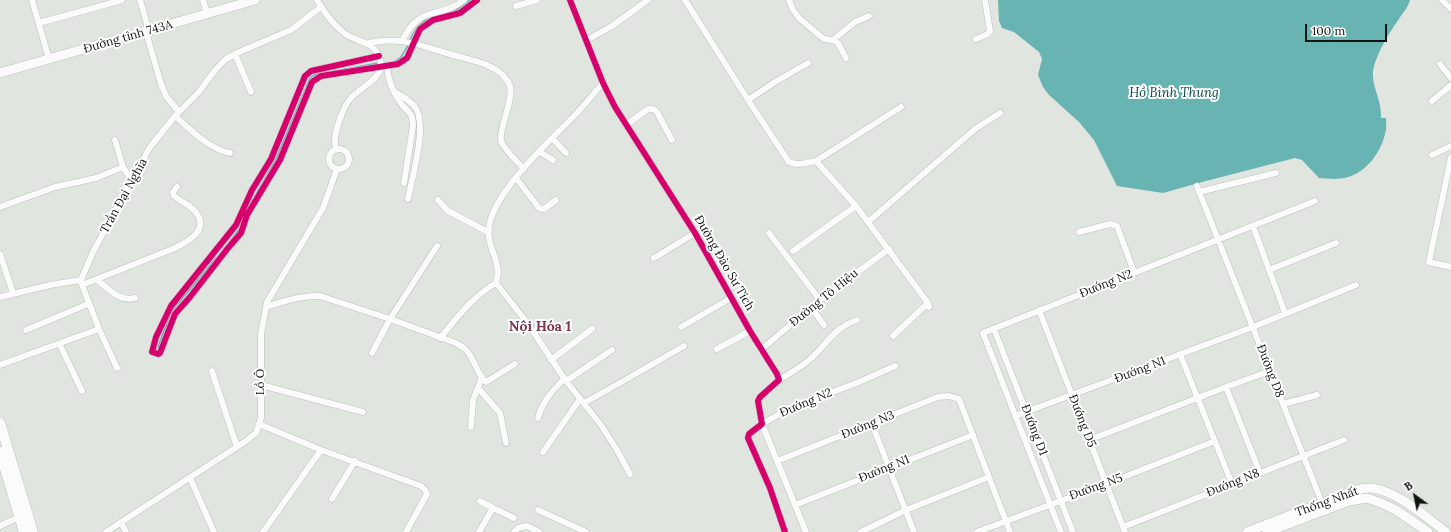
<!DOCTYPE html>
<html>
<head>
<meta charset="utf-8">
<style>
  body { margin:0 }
  #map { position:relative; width:1451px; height:532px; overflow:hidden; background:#e0e5df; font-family:Lora,serif }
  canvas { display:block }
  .north { position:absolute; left:1395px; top:476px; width:40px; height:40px; -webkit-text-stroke:3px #fff; paint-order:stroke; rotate:327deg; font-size:11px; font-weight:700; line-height:16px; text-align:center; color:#111410 }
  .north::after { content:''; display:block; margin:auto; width:14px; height:18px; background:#111410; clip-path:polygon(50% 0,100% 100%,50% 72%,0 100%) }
  .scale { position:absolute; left:1305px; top:24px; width:82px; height:18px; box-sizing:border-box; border:2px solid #111410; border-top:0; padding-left:5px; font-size:12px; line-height:14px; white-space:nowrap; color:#111410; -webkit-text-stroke:3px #fff; paint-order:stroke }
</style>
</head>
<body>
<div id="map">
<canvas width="1451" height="532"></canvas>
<div class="north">B</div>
<div class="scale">100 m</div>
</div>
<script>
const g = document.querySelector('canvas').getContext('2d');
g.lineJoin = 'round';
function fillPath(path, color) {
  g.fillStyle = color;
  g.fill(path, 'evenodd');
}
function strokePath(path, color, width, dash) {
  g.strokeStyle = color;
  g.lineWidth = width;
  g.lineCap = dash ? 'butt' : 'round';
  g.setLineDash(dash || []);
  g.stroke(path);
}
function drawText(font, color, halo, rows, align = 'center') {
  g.font = font + ' Lora,serif';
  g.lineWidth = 4;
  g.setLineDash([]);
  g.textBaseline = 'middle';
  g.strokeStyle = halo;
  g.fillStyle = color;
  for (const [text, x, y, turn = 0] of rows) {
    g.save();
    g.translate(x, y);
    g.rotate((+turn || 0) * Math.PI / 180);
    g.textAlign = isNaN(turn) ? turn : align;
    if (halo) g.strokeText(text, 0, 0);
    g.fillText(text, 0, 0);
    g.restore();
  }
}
fillPath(new Path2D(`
  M998,0H1410C1408,8 1403,12 1399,19C1390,31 1372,61 1373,75C1373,89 1382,102 1381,118H1386C1386,123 1387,129 1385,134C1381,151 1368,170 1351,176C1341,180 1330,179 1319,178L1302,160L1295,158L1202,182L1163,193L1117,186L1094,140L1079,122L1049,95L1043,87L1038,75L1042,59L1039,52L1014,32L1002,28L999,21Z`), '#68b4b2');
strokePath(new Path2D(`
  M455,11L470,0
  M434,16L450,13
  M410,40C414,30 419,24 428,18
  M394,62L401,57L409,44
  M325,73L378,63
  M251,203L276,159L310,78L314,75L319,74
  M229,243L240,228
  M171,312L216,258
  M158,347L170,315`), '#68b4b2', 1.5);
const street = new Path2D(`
  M32,0L49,59
  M140,0L149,31
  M203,0L207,13
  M317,0C324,12 334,25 344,33C357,43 374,40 380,59C386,78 361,86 351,98C344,105 336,128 335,138C335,142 335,146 336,150
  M570,0L603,83L615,107L695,233L750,331L777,374L779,380L760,397L758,401L762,424L749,434L748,438L770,488L785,532
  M685,0L748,100L789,162C798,166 806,163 816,161L901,107
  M789,0L793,10L800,19L824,39L833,40L838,43L846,58
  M1442,0L1451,9
  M516,6L537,0
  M39,23L122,0
  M146,32L161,84L166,96L179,112
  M976,39L988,34L990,31L985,0
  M587,40L612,26L648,0
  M833,40L855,22L869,16
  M402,41C421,3 438,20 464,0
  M369,43C398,35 425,47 453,55C471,60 503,65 510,86C514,100 498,131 501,141C505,151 517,161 524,169
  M235,54L251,92
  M379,56L311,71L305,76L271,159L252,190L236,225L171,306L156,337L152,352L158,354L160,353L175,314L190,297L228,248L241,233L247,215L280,160L312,82L321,76L398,64L407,58L420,29L433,20L460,13L477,0
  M1440,64L1451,78
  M387,67C388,80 393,92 400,102C407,113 413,111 413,126L404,183
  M395,92C402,96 410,100 415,107C428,124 412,178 408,199
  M748,100L775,82L808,63
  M1432,101L1451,85
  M175,116C191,130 209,149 230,153
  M626,125L648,109C653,108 655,109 658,114L672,140
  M552,138L566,153
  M115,140L123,167
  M329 159a10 10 0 1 1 20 0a10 10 0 1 1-20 0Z
  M540,152L553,160
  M1432,155L1451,146
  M1451,157L1429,262L1451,267
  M816,161L856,206L928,303L929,307
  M516,178L539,208L544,209L556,200
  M1197,186L1322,503
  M1199,192L1276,173
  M438,200L448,211L488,232
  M0,207L55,187L96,178L123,167L132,180
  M868,222L975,129L1000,113
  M1253,226L1285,313
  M1079,232L1110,224L1117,226L1134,272
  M769,233L820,300
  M793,251L856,206
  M0,254L13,293
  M654,258L695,233
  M1269,270L1336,243
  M81,280L93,252L150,147L175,116L198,93L216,69L226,59L239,52L291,30L321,7
  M97,280C109,289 119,302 135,298
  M81,282L99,329L117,368
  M496,283C504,261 483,246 490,222C499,187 548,143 573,117C584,106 593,94 603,83
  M82,285L175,248C196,238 213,224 188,205C183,202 179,200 174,196L173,192L177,187
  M0,297L50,285L81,280
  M266,307C283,301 302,295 320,296L390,319L456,343C458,345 462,346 464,348C475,357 476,374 486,382L515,364
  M811,307L824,325
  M1039,310L1125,532
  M681,327L731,298
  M994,329L1073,532
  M26,330L88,304
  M893,336L928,303
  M440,338C457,318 473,296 496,283L528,324L566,381L601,425L617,450L630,474
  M60,345L82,391
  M717,349L750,331
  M761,350L814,304L889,249
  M372,353L390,319L437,246
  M1180,354L1232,484
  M551,360L592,329
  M0,365L99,329
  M212,371L237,447
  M779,380C789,374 799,368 808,361C826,346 833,328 857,320
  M566,381L612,350
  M261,385L363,412
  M1226,387L1260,473
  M478,388L500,413L506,443
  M584,403L625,380L684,346
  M1283,404L1317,395
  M1015,416L1253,327L1356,285
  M538,418C542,402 553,390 564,379
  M259,424L321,450L421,486L425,490L427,494L406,532
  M872,424L914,532
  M471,427L473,400L482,377
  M1089,440L1226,387L1270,371
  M543,452L580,399
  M777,461L938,397L949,396L959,399L1010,532
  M190,478L214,532
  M332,499L355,461
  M480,501L493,508
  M795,505L973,435
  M538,510L586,532
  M121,522L126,532
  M0,526L19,517
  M1123,527L1344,440
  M106,532L246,441L256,433L261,418V334L267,302L323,208L337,169
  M263,532L321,450
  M479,532L493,508L514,518
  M514,532L518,528L527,526L539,532
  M806,532L762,424L788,409L859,382L895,366
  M861,532L906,510L989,477
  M977,532L1106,484L1215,441
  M1061,532L983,333L1315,201`);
const secondary = new Path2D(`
  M0,73L255,0
  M1247,532L1353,491C1358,490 1363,488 1368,488C1392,487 1427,518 1446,532
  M1267,532L1349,501L1367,498L1381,503L1396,510L1428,532`);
const primary = new Path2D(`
  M0,423L33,532
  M0,452L24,532`);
strokePath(street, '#bcc0bb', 7);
strokePath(secondary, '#bcc0bb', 10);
strokePath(primary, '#bcc0bb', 11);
strokePath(street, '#fafbfa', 6);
strokePath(secondary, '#fafbfa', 9);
strokePath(primary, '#fafbfa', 10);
strokePath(new Path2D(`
  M570,0L603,83L615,107L695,233L750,331L777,374L779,380L760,397L758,401L762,424L749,434L748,438L770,488L785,532
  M379,56L311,71L305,76L271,159L252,190L236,225L171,306L156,337L152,352L158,354L160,353L175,314L190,297L228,248L241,233L247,215L280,160L312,82L321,76L398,64L407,58L420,29L433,20L460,13L477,0`), '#d6006c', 6);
drawText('12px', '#111410', '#fff', [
  ["Đường tỉnh 743A",128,37,-16],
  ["Trần Đại Nghĩa",124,196,-61],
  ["Đường Đào Sư Tích",724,263,60],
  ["Đướng N2",1106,284,-22],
  ["Đường Tô Hiệu",824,298,-39],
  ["Đướng N1",1140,370,-21],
  ["Đường D8",1270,371,69],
  ["Lồ Ô",261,382,-90],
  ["Đướng N2",806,403,-23],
  ["Đướng D5",1082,421,69],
  ["Đường N3",868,425,-22],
  ["Đướng D1",1034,430,69],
  ["Đường N1",884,469,-22],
  ["Đướng N8",1233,483,-22],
  ["Đường N5",1096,487,-20],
  ["Thống Nhất",1327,502,-20]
]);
drawText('italic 13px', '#044646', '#fff', [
  ["Hồ Bình Thung",1174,93]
]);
drawText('bold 14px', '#7c374f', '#fff', [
  ["Nội Hóa 1",540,327]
]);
</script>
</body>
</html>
